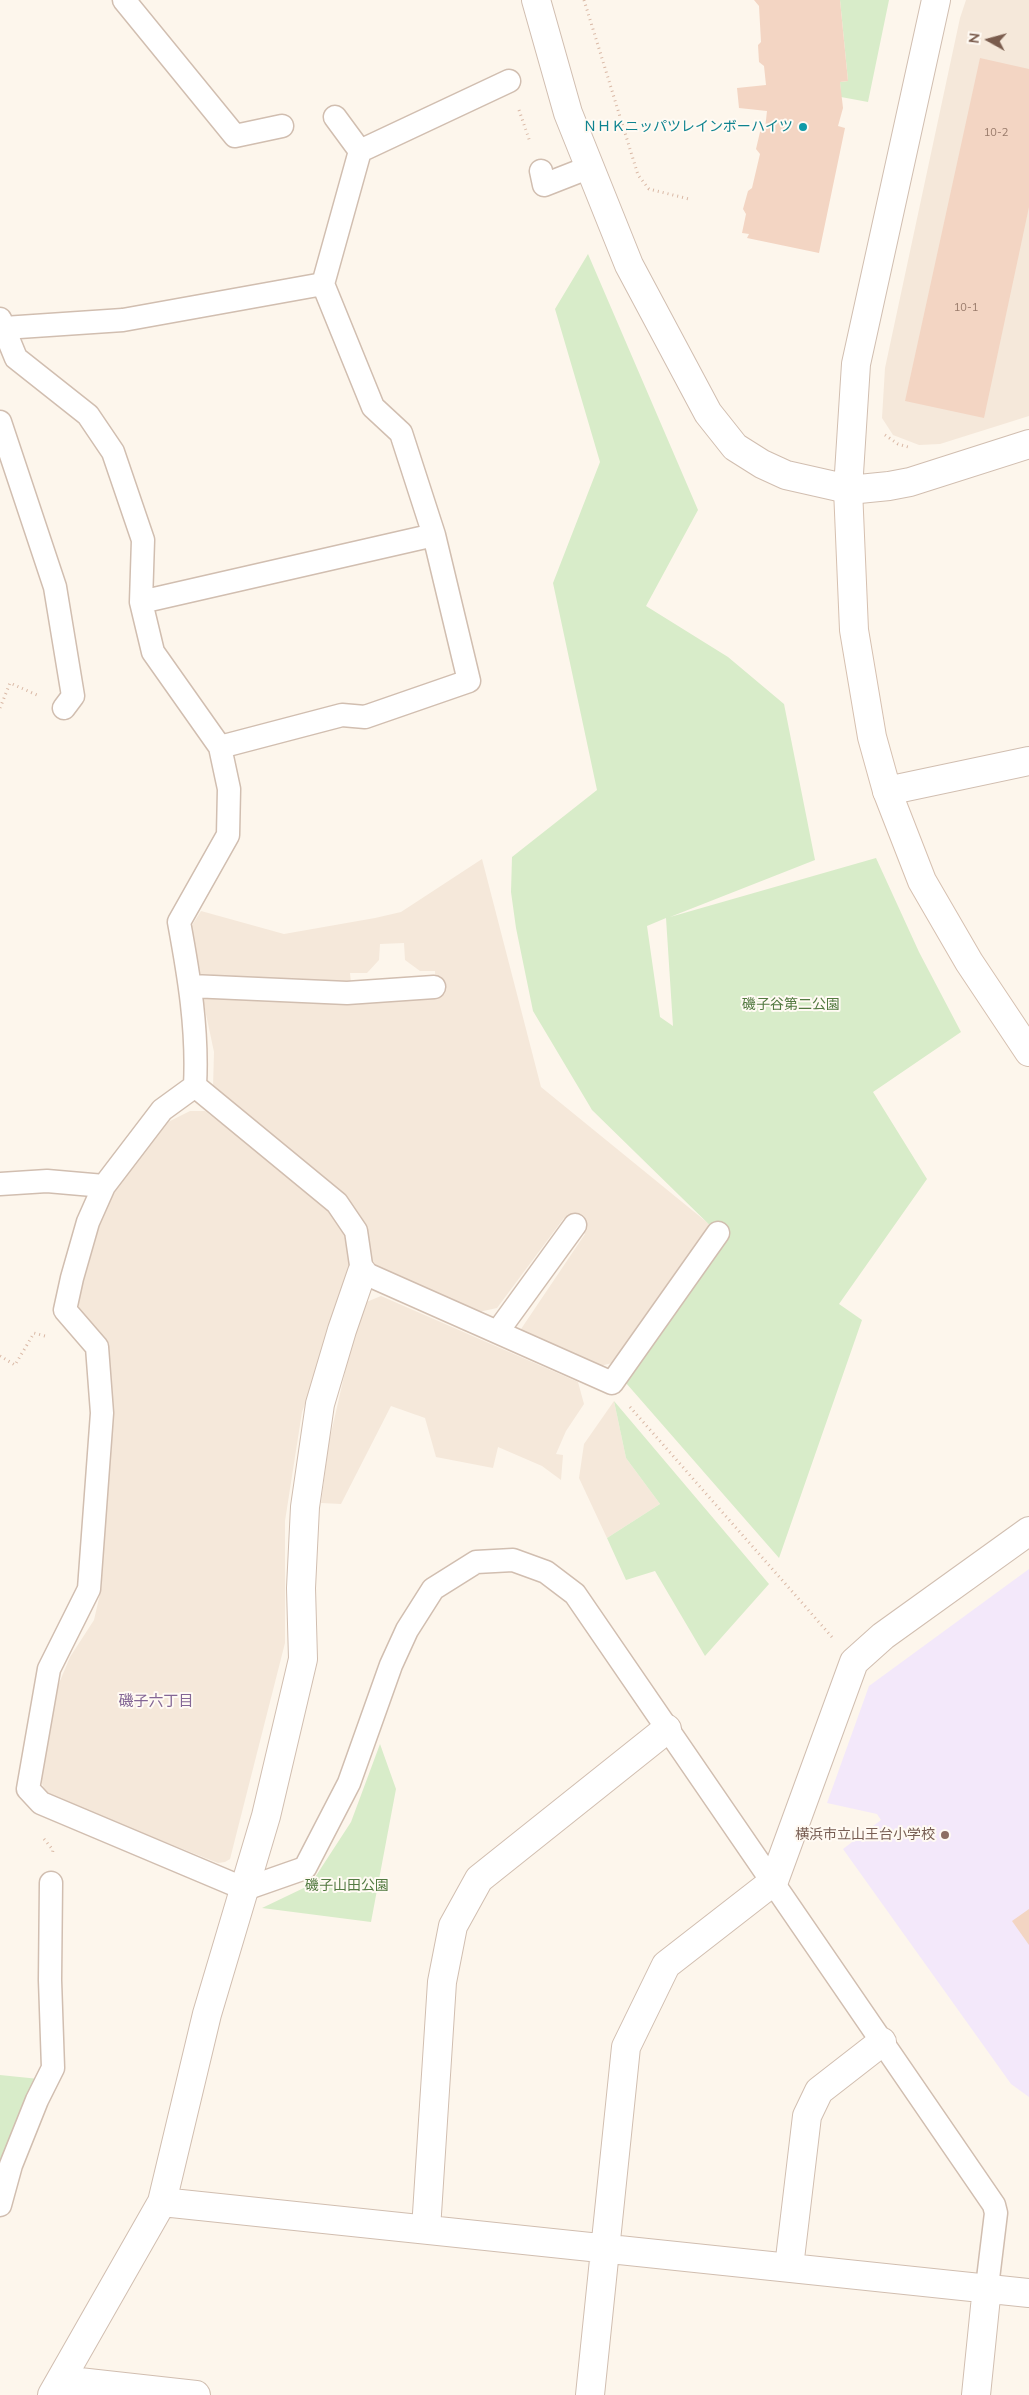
<!DOCTYPE html>
<html>
<head>
<meta charset="utf-8">
<style>
  body { margin:0 }
  #map { position:relative; width:1029px; height:2395px; overflow:hidden; background:#fdf6ec; font-family:Mulish,sans-serif }
  canvas { display:block }
  .north { position:absolute; left:964px; top:15px; width:50px; height:50px; -webkit-text-stroke:4px #fffaf3; paint-order:stroke; rotate:277deg; font-size:14px; font-weight:700; line-height:20px; text-align:center; color:#7a5c4d }
  .north::after { content:''; display:block; margin:auto; width:18px; height:22px; background:#7a5c4d; clip-path:polygon(50% 0,100% 100%,50% 72%,0 100%) }
</style>
</head>
<body>
<div id="map">
<canvas width="1029" height="2395"></canvas>
<div class="north">N</div>
</div>
<script>
const g = document.querySelector('canvas').getContext('2d');
g.lineJoin = 'round';
function fillPath(path, color) {
  g.fillStyle = color;
  g.fill(path, 'evenodd');
}
function strokePath(path, color, width, dash) {
  g.strokeStyle = color;
  g.lineWidth = width;
  g.lineCap = dash ? 'butt' : 'round';
  g.setLineDash(dash || []);
  g.stroke(path);
}
function drawText(font, color, halo, rows, align = 'center') {
  g.font = font + ' Mulish,"Noto Sans JP",sans-serif';
  g.lineWidth = 4;
  g.setLineDash([]);
  g.textBaseline = 'middle';
  g.strokeStyle = halo;
  g.fillStyle = color;
  for (const [text, x, y, turn = 0] of rows) {
    g.save();
    g.translate(x, y);
    g.rotate((+turn || 0) * Math.PI / 180);
    g.textAlign = isNaN(turn) ? turn : align;
    if (halo) g.strokeText(text, 0, 0);
    g.fillText(text, 0, 0);
    g.restore();
  }
}
fillPath(new Path2D(`
  M966,0H1029V416L940,444L919,445L893,435L882,418L885,368L960,18Z
  M482,859L541,1087L714,1228L620,1361L600,1366L519,1332L585,1234L564,1218L497,1308L474,1313L367,1266L364,1230L339,1189L275,1143L213,1088L214,1052L203,1000L207,996L436,995L435,971H420L405,960L404,943L380,944L379,960L367,973H350L351,983L197,974L189,930L201,911L284,934L375,918L401,912Z
  M190,1111H205L325,1204L348,1237L349,1285L302,1412L285,1521V1643L230,1859L225,1862L218,1863L47,1795L38,1775L55,1693L70,1657L94,1620L102,1585L100,1520L84,1320L74,1295L108,1188L158,1127Z
  M381,1296L578,1382L584,1404L566,1431L556,1454L563,1455L561,1480L542,1466L498,1447L493,1468L436,1457L425,1418L391,1406L341,1504L321,1503L329,1442L350,1350L364,1303Z
  M614,1401L626,1458L660,1504L607,1538L579,1478L584,1444Z`), '#f5e8da');
fillPath(new Path2D(`
  M1029,1569V2097L1011,2084L843,1849L881,1820L877,1814L827,1803L869,1686Z`), '#f3e8fa');
fillPath(new Path2D(`
  M840,0H889L868,102L841,97L840,82L848,81Z
  M588,254L698,510L646,606L728,657L784,704L815,860L670,917L876,858L919,952L961,1032L873,1092L927,1179L839,1304L862,1320L779,1558L626,1383L725,1240L592,1110L533,1011L516,928L511,892L512,857L597,790L553,583L600,462L555,309ZM666,918L673,1026L660,1017L647,926Z
  M614,1401L769,1584L705,1656L655,1571L626,1580L607,1538L660,1504L626,1458Z
  M380,1744L396,1789L371,1922L262,1908L310,1885L351,1822Z
  M0,2075L39,2079L0,2176Z`), '#d8ecc9');
fillPath(new Path2D(`
  M754,0H840L848,81L840,82L843,108L838,126L845,128L819,253L747,238L749,234L742,233L746,214L743,209L748,191L752,188L760,154L756,149L760,132L765,129L767,111L739,108L737,88L766,85L764,66L759,62L758,45L761,42L759,6Z
  M980,58L1029,69V207L984,418L905,401Z
  M1029,1909V1945L1012,1921Z`), '#f3d5c3');
const lane = new Path2D(`
  M124,0L235,136L282,126
  M335,117L360,151
  M541,171L544,185L590,167
  M0,319L16,358L88,415L113,452L143,540L141,602L153,652L220,747L229,789L228,835L179,922C189,976 198,1030 195,1086L162,1110L104,1186L88,1222L72,1278L65,1310L97,1347L102,1413L89,1589L49,1669L28,1789L41,1803L245,1889L305,1868L349,1783L391,1665L407,1630L433,1589L476,1562L513,1560L546,1572L575,1594L994,2205L996,2213L987,2287
  M4,328L123,320L323,284L360,151L509,81
  M0,422L55,587L73,696L64,708
  M141,602L434,535
  M220,747L342,715L365,717L469,681L434,535L401,433L373,407L323,284
  M191,986L347,993L434,987
  M195,1086L337,1203L356,1231L362,1272L612,1383L718,1233
  M0,1184L47,1181L104,1186
  M498,1331L575,1225
  M0,2205L11,2165L37,2100L53,2068L50,1980L51,1883`);
const street = new Path2D(`
  M536,0L568,113L629,265L708,413L735,447L762,464L786,475L848,489H859L889,486L910,482L1029,444
  M848,489L856,364L936,0
  M887,791L1029,761
  M162,2202L1029,2293
  M426,2229L442,1982L453,1926L479,1879L667,1729
  M789,2267L807,2116L819,2091L882,2042
  M61,2380L196,2395
  M52,2395L162,2202L207,2014L266,1816L303,1659L301,1588L305,1507L320,1404L342,1330L362,1272
  M590,2395L626,2047L666,1965L774,1881L854,1662L883,1636L1029,1531
  M976,2395L987,2287`);
const secondary = new Path2D(`
  M848,489L854,630L872,737L887,791L922,881L969,962L1029,1052`);
strokePath(lane, '#d1beb0', 25);
strokePath(street, '#d1beb0', 30);
strokePath(secondary, '#d6c0b0', 30);
strokePath(new Path2D(`
  M584,0L638,175L649,189L689,199
  M519,110L530,142
  M885,435L898,444L908,447
  M0,708L10,683L37,695
  M0,1356L15,1365L34,1333L45,1336
  M630,1407L832,1637
  M44,1839L53,1850L52,1855`), '#d9b8a5', 3, [1, 4]);
strokePath(lane, '#fff', 22);
strokePath(street, '#fff', 28);
strokePath(secondary, '#fff', 28);
for (const [x, y, r, color] of [
  [803,127,5,"#0f9aa8"],
  [945,1835,5,"#8d6e63"]
]) {
  const dot = new Path2D();
  dot.arc(x, y, r, 0, 2 * Math.PI);
  g.fillStyle = color;
  g.fill(dot);
  strokePath(dot, '#fffaf3', 2);
}
drawText('11px', '#987a6a', null, [
  ["10-2",996,133],
  ["10-1",966,308]
]);
drawText('14px', '#0d838f', '#fffaf3', [
  ["ＮＨＫニッパツレインボーハイツ",793,127]
], 'right');
drawText('14px', '#537a41', '#fffaf3', [
  ["磯子谷第二公園",791,1005],
  ["磯子山田公園",347,1886]
]);
drawText('14px', '#785e54', '#fffaf3', [
  ["横浜市立山王台小学校",935,1835]
], 'right');
drawText('15px', '#846695', '#fffaf3', [
  ["磯子六丁目",156,1701]
]);
</script>
</body>
</html>
